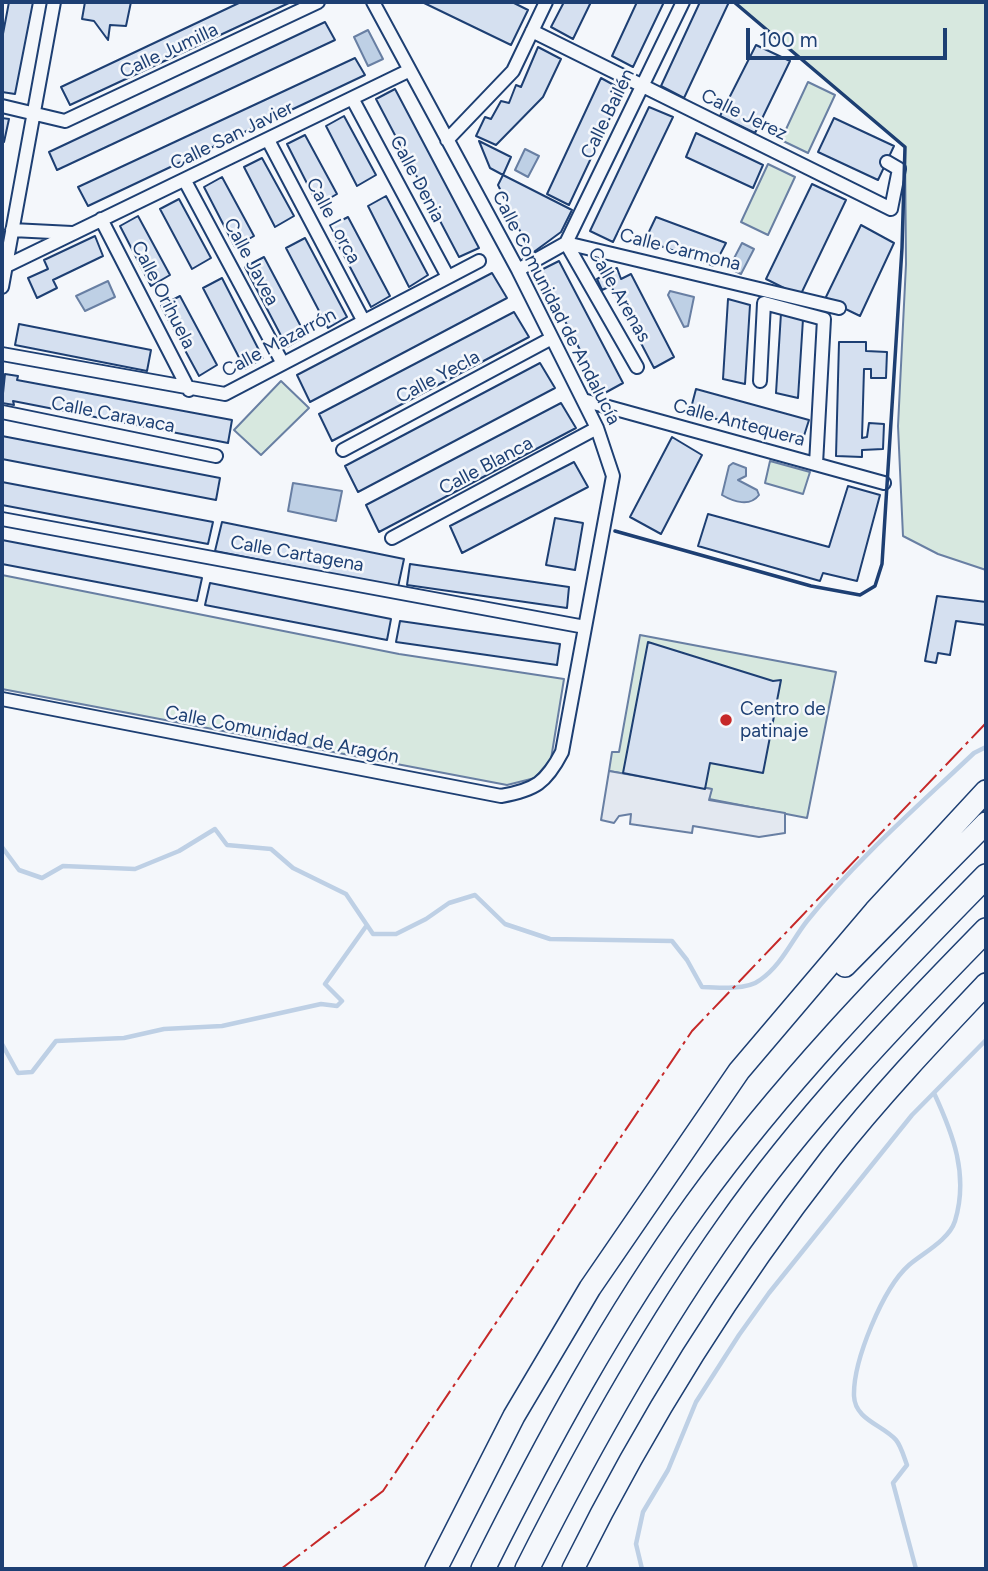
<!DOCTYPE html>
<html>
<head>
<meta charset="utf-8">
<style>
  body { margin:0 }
  #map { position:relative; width:988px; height:1571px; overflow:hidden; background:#f4f7fb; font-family:Figtree,sans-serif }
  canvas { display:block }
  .frame { position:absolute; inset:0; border:4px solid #1d3f73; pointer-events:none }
  .scale { position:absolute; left:746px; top:28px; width:201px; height:32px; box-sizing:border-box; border:4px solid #1d3f73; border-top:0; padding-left:9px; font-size:21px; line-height:24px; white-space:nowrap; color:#1d3f73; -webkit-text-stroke:5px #f4f7fb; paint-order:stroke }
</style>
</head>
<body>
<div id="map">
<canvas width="988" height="1571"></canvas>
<div class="frame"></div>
<div class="scale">100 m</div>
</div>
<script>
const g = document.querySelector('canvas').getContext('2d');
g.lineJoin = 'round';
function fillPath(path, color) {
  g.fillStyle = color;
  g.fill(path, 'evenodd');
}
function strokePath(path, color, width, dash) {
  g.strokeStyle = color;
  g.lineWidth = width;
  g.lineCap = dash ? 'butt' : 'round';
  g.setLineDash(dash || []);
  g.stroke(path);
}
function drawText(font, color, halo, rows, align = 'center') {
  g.font = font + ' Figtree,sans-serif';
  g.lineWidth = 5;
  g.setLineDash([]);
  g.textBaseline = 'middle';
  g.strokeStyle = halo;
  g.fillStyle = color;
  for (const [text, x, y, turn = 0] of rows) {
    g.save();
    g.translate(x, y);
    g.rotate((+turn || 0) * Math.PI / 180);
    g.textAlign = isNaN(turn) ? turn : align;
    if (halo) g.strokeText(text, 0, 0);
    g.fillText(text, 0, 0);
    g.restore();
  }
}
const green = new Path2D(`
  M734,2H986V570L938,554L903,536L898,426L906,264L905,147Z
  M808,82L835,95L808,153L781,140Z
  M768,164L795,177L768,235L741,222Z
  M281,381L309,408L261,455L234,430Z
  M770,461L810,472L803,494L765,483Z
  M2,575L399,654L564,679L551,759L535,778L507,785L2,689Z
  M640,635L836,672L807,818L709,799L711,789L609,771L612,752H619Z`);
fillPath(green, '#d7e8df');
strokePath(green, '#687fa3', 2);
const parking = new Path2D(`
  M609,771L712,789L709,800L785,813V833L759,837L693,826L692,833L630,824L631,814L619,816L614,823L601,820Z`);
fillPath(parking, '#e3e8f0');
strokePath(parking, '#687fa3', 2);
const water = new Path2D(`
  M368,30L383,59L368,66L354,37Z
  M525,149L539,156L528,177L515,170Z
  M742,243L754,249L741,274L729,268Z
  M108,281L115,297L85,311L76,296Z
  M670,291L694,297L688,326L684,327L668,295Z
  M733,463L746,468V476L738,480L757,490L759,495C750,507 734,502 722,495L729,466Z
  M293,483L342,491L336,521L288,511Z`);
fillPath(water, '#bed0e5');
strokePath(water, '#687fa3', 2);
strokePath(new Path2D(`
  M2,847L19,870L42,878L63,866L135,869L179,851L215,829L227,845L271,849L293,868L346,894L373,934H396L426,919L449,903L475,895L505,924L550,939L672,941L687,960L702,987C718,988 748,990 760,980C781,966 792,940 807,921C856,860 917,807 974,753L986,747
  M2,1044L18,1073L32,1072L56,1041L124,1038L164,1029L222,1026L321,1004L337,1006L342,1001L325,984L367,925
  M642,1569L636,1544L643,1512L668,1470L696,1402L739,1335L769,1293L912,1115L986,1040
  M916,1569L893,1483L907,1465C904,1457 901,1446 896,1440C883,1425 855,1420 854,1396C853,1361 883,1288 909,1265C923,1253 949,1240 955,1221C969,1175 953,1134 934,1093`), '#bed0e5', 4.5);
const building = new Path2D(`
  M9,2H33L15,94L2,92V39Z
  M85,2H131L126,26L110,25L108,40L94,21L82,19Z
  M241,2H291L70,105L61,87Z
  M422,2H512L528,10L511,45Z
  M564,2H591L573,39L551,27Z
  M637,2H664L633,67L612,56Z
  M700,2H729L684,98L661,86Z
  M325,22L335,40L57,170L49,152Z
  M756,45L790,61L755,133L720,116Z
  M538,47L561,59L543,97L496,145L476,136L485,117L491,119L501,101L509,103L516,85L521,87Z
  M355,58L365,75L88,206L78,187Z
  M601,78L623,90L569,205L547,194Z
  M395,89L479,248L459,257L376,99Z
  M649,107L673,117L613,242L590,231Z
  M344,116L376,175L357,186L326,126Z
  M2,118L9,119L4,142L2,141Z
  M834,118L894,146L878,180L818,152Z
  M696,133L763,165L753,188L686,157Z
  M305,135L337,194L318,205L287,144Z
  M479,141L511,157L503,175L490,168Z
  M262,158L294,216L275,227L244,167Z
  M503,175L572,210L561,232L531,254L498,185Z
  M222,177L254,236L235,247L204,187Z
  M812,184L846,200L800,296L766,279Z
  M386,196L428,275L409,287L368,206Z
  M179,199L211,258L192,269L160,209Z
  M138,216L170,275L151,286L120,226Z
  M348,217L390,296L371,307L329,227Z
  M656,217L726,243L714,266L645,240Z
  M861,225L894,243L860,316L825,299Z
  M95,236L103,256L53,280L57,288L37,298L28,278L48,269L44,260Z
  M305,238L347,317L328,328L286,248Z
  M264,257L306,336L287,347L245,267Z
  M559,261L623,383L603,394L539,271Z
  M617,268L621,279L631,274L674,357L654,368L611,286L602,290L597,279Z
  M492,273L507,298L310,402L297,375Z
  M222,278L263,358L245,369L203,288Z
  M180,296L217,365L199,376L161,306Z
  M728,299L750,305L745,384L723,379Z
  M514,312L529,337L332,441L319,414Z
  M781,313L803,319L798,398L776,393Z
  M19,324L151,350L147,371L15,345Z
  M839,342H866V351L887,352L886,378H871V369H864L862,438L867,437L869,423L884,424L883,449L862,450V457L836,456Z
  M540,363L555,388L358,492L345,466Z
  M5,374L18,376L17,380L232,420L228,443L13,401L14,405L2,403Z
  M696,389L809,420L802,442L690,412Z
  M561,403L576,428L379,532L366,505Z
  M2,436L220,478L216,500L2,459Z
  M672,437L702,455L661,534L630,517Z
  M574,462L588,487L462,553L450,526Z
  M2,482L213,522L208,544L2,505Z
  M848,486L880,495L857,581L823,573L820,581L698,546L708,514L829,547Z
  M555,518L583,523L575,570L546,565Z
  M222,522L404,559L398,587L215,551Z
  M2,540L202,578L197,601L2,564Z
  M410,564L569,587L567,608L407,585Z
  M210,583L391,619L387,640L205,605Z
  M937,596L986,602V625L956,621L950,655L938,653L936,663L925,661Z
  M400,621L560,644L557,665L396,642Z
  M648,642L773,681L781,680L763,773L710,763L705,789L623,773Z`);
fillPath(building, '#d5e0f0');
strokePath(building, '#1d3f73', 2);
const minor = new Path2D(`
  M532,31L891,209L899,169L887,162
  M353,100L448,277
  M2,106L65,121L318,2
  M268,140L363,320
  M447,140L513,71L546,2
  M185,181L282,362
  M101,219L189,390
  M12,230L72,233
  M6,266L408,71
  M518,270L566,243L839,308
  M2,287L54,2
  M2,354L225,394L479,261
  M637,367L566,243L683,2
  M760,381L764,303L824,319L816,464
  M583,400L884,483
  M2,412L216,456
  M343,450L552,338
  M2,519L585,627
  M392,538L597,428
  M2,699L501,796C535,790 546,783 562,752L613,476L597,428L518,270L373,2`);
const trunk = new Path2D(`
  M845,966L986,823
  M436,1569L514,1416L590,1288L739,1071L875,911L986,791
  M573,1569C645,1424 731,1286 831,1158C879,1097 933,1040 986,984`);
const motorway = new Path2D(`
  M483,1569C546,1443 613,1319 696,1204C782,1085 884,980 986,876
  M527,1569C587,1450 651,1335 728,1226C803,1119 895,1023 986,930`);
strokePath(minor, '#1d3f73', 16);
strokePath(trunk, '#1d3f73', 24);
strokePath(motorway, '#1d3f73', 26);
strokePath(minor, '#f4f7fb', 12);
strokePath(trunk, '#f4f7fb', 21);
strokePath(motorway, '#f4f7fb', 23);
strokePath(new Path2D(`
  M615,531L811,586L860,595L875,586L882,564L902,248L905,147L734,2`), '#1d3f73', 3.5);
strokePath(new Path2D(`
  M281,1569L383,1491L692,1031L986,723`), '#c62828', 2, [24, 5, 3.5, 5]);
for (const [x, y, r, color] of [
  [726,720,7,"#c62828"]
]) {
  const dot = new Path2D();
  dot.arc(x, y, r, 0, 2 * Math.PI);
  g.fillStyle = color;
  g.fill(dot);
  strokePath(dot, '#f4f7fb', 2.5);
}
drawText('19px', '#1d3f73', '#f4f7fb', [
  ["Calle Jumilla",169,51,-25],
  ["Calle Bailén",608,114,-64],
  ["Calle Jerez",744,115,26],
  ["Calle San Javier",232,136,-26],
  ["Calle Denia",417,179,62],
  ["Calle Lorca",333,221,62],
  ["Calle Carmona",680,250,14],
  ["Calle Javea",251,262,62],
  ["Calle Orihuela",163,295,63],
  ["Calle Arenas",619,295,60],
  ["Calle Comunidad de Andalucía",556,308,63],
  ["Calle Mazarrón",279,343,-28],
  ["Calle Yecla",438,377,-28],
  ["Calle Caravaca",113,415,11],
  ["Calle Antequera",739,423,15],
  ["Calle Blanca",486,466,-28],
  ["Calle Cartagena",297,554,10],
  ["Calle Comunidad de Aragón",282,735,11]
]);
drawText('19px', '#1d3f73', '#f4f7fb', [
  ["Centro de",740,709],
  ["patinaje",740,731]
], 'left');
</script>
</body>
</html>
